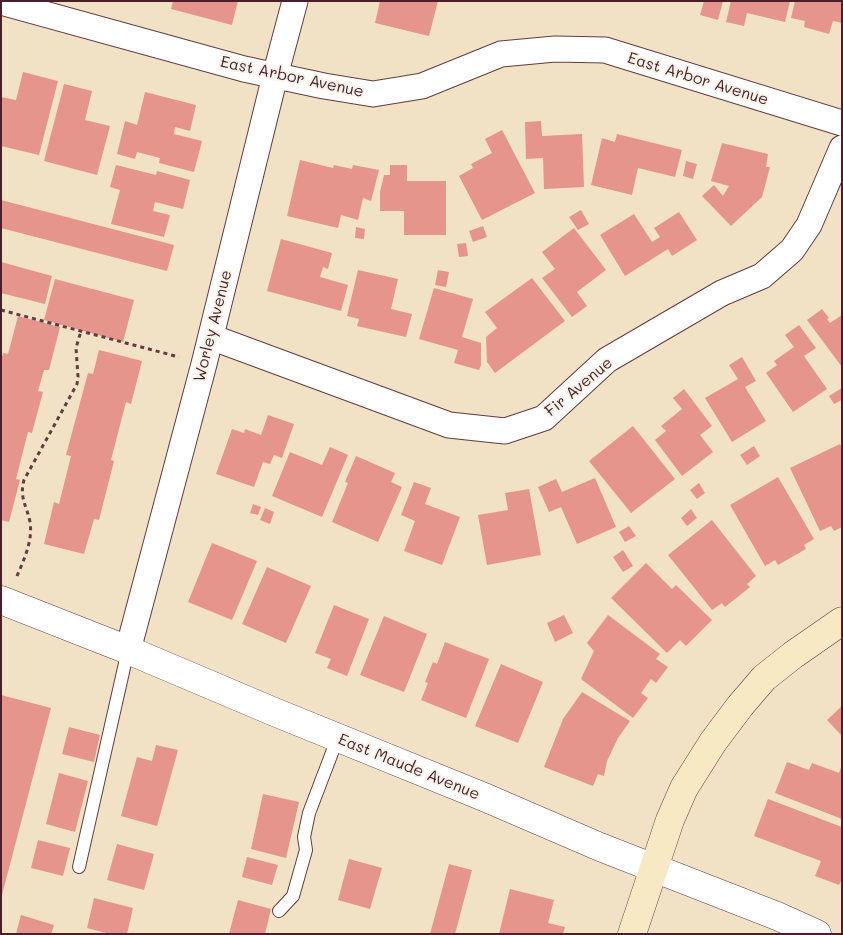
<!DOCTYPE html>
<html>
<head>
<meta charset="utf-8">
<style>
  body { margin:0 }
  #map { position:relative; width:843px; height:935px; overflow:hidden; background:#f1e1c5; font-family:Mali,sans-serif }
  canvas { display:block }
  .frame { position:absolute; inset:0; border:2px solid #4a1f2b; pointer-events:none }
</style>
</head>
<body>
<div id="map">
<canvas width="843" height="935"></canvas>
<div class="frame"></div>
</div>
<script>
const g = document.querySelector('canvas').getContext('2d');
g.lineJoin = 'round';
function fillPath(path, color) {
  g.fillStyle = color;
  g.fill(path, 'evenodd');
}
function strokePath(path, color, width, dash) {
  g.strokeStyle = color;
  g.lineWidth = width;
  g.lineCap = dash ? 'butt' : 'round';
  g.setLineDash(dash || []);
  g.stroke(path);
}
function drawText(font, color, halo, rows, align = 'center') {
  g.font = font + ' Mali,sans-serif';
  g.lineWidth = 4;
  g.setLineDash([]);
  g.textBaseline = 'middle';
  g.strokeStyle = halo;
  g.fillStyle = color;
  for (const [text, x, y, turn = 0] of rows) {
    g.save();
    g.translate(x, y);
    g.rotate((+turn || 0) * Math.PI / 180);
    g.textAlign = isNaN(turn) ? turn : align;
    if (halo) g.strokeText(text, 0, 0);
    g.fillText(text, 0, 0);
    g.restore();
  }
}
fillPath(new Path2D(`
  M173,1H238L232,25L171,9Z
  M380,1H438L429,36L375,23Z
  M704,1H723L718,20L700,15Z
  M731,1H790L785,22L747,13L744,26L726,22Z
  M795,1L842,2V23L833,21L829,34L804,27L805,21L791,18Z
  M23,72L58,81L39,155L1,146V97L16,100Z
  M64,84L92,91L85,120L110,126L97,175L44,161Z
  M145,92L196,105L190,131L175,127L174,134L202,141L194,172L159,163L160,158L137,152L135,159L117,154L125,121L137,125Z
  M541,121L542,136L582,134L584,187L544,189L543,158L526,159L525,122Z
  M502,130L535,193L482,220L459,176L473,168L471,164L492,153L485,139Z
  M617,134L682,150L675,177L638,168L632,195L591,185L602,138L615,142Z
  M722,143L768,154L766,167H770L762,197L731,226L702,196L714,185L723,196L729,186L711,181Z
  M300,160L333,168L334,165L352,169L353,165L379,170L371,201L363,198L358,220L341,215L338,228L287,216Z
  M686,161L697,164L693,179L683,176Z
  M116,165L156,175L157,171L190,180L183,209L155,202L153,211L170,215L164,237L111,224L120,190L110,187Z
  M390,165H407V181H446V235H404V211H380V192L384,175H390Z
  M1,200L174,245L167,271L1,228Z
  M581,210L589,224L578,230L569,217Z
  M679,212L697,240L672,256L668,249L625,276L600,235L634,214L652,242L660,237L654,228Z
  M483,226L487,237L473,242L469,231Z
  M356,227L365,229L364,239L355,238Z
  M574,228L606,270L577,292L587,306L572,317L542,278L555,269L542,252Z
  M281,239L332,253L328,269L323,267L320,277L348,285L341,311L267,291Z
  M466,243L468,256L459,257L457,244Z
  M1,262L52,276L45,304L1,293Z
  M358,270L398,279L391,309L412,314L406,337L357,326L359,319L347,316Z
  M438,270L449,272L446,287L435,285Z
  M532,278L565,321L495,373L487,362L486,337L497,328L485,312Z
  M55,279L134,300L123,342L44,320Z
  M434,288L473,299L462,337L481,343V365L479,370L454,363L458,350L419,339Z
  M822,309L829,318L827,319L830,323L842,315V367L807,320Z
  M18,316L60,327L49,370H44L38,391L43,392L32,433L28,432L16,479L20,480L9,522L1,520V361L3,353L8,354Z
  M799,325L816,348L804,356L827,389L793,412L766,373L777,365L774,361L794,347L785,335Z
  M99,350L142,361L131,404L126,402L111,460L114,461L99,520L94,519L84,554L44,544L54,502L59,504L71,456L66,455L88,373L93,374Z
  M742,357L756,381L745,387L766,421L732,442L705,398L738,379L729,365Z
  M842,388V400L834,404L829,396Z
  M684,389L712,426L700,435L713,452L682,476L655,440L666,431L661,426L682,409L673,398Z
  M268,415L294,424L282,458L274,455L270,464L263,462L254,487L216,474L232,429L244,433L245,429L261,435Z
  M633,426L675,479L631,513L589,461Z
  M840,444L842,447V527L834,531L831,526L820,531L790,468Z
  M754,446L760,456L747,465L740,455Z
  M330,447L348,455L322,517L272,496L290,452L322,465Z
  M356,456L395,473L391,482L402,487L378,542L332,522L348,483L345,482Z
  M778,477L814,539L804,545L806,549L778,565L775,560L765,566L730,505Z
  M595,478L616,527L577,544L561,507L549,512L538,487L556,479L562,492Z
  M414,482L431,488L425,504L460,517L442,565L404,551L415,521L401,515Z
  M699,483L705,493L697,499L690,490Z
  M529,489L541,555L487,565L478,515L508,510L505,493Z
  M253,504L261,507L258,515L250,513Z
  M265,508L274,512L270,524L260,520Z
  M691,509L697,518L687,526L681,518Z
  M712,520L756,576L747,584L750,587L725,607L722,603L712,610L668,555Z
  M629,526L636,536L625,542L619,532Z
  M212,543L257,561L232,620L188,602Z
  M623,550L633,566L623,572L613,557Z
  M646,563L672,589L676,585L712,620L686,646L680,640L667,653L611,598Z
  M267,567L311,586L286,643L242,624Z
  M334,605L369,619L347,676L327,668L331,659L315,653Z
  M564,615L573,633L555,642L547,623Z
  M608,615L660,654L656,659L668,667L656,683L651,679L641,693L648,698L633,718L581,679L594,651L587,643Z
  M384,616L427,634L404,692L360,675Z
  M445,642L489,659L466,718L421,700L428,683L425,682L433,662L437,664Z
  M501,664L543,682L518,743L475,726Z
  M582,692L630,721L618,738L607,761L604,776L598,774L593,786L544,767L563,719Z
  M1,695L51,708L2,895H1Z
  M842,706V736L827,720Z
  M69,727L100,735L94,762L62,754Z
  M156,745L178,750L157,826L121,816L137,757L152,761Z
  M787,762L809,770L812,763L839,773L842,765V819L775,793Z
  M59,773L88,781L75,832L46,824Z
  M263,794L299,802L286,858L251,849Z
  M768,799L842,827V879L839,885L815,876L821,861L754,836Z
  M38,840L70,848L63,876L31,868Z
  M117,844L154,854L144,890L107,880Z
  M247,857L278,865L272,885L242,877Z
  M349,859L382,868L370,909L338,900Z
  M449,864L472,870L455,934H430Z
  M510,889L554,900L548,923L565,927L563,934H499Z
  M94,898L133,908L127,934H110L87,928Z
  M238,900L271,909L265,934H229Z
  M21,915L54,925L51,934H16Z`), '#e6958d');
const service = new Path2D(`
  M79,867L128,650
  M279,911L293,896L306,850L304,837L309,813L338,737`);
const minor = new Path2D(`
  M1,2L244,69L324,86L373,94L422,86L501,54L555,49L605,50L842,123
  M211,337L449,425L505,431L544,418L607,360L722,293L762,276L792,250L809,225L842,148
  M128,650L204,364L275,76L295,1`);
const tertiary = new Path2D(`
  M1,600L128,650L272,711L484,797L600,847L777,916L817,934`);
const secondary = new Path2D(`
  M632,934L670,820L684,788L713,742L740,706L764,678L793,655L842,621`);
strokePath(service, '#633c42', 14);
strokePath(minor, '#633c42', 27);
strokePath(tertiary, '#633c42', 29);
strokePath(secondary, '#633c42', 29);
strokePath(new Path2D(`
  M1,310L179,357
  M17,576C24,560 33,540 30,522C27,506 19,498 24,480L77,384L78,377L76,348L81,331`), '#633c42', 3, [4, 4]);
strokePath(service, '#fff', 12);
strokePath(minor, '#fff', 25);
strokePath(tertiary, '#fff', 28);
strokePath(secondary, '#f7e9c3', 28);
drawText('16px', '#4a1f2b', '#f7f3e8', [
  ["East Arbor Avenue",292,77,12],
  ["East Arbor Avenue",698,79,17],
  ["Worley Avenue",213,326,-76],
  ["Fir Avenue",579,387,-40],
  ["East Maude Avenue",409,767,22]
]);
</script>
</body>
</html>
